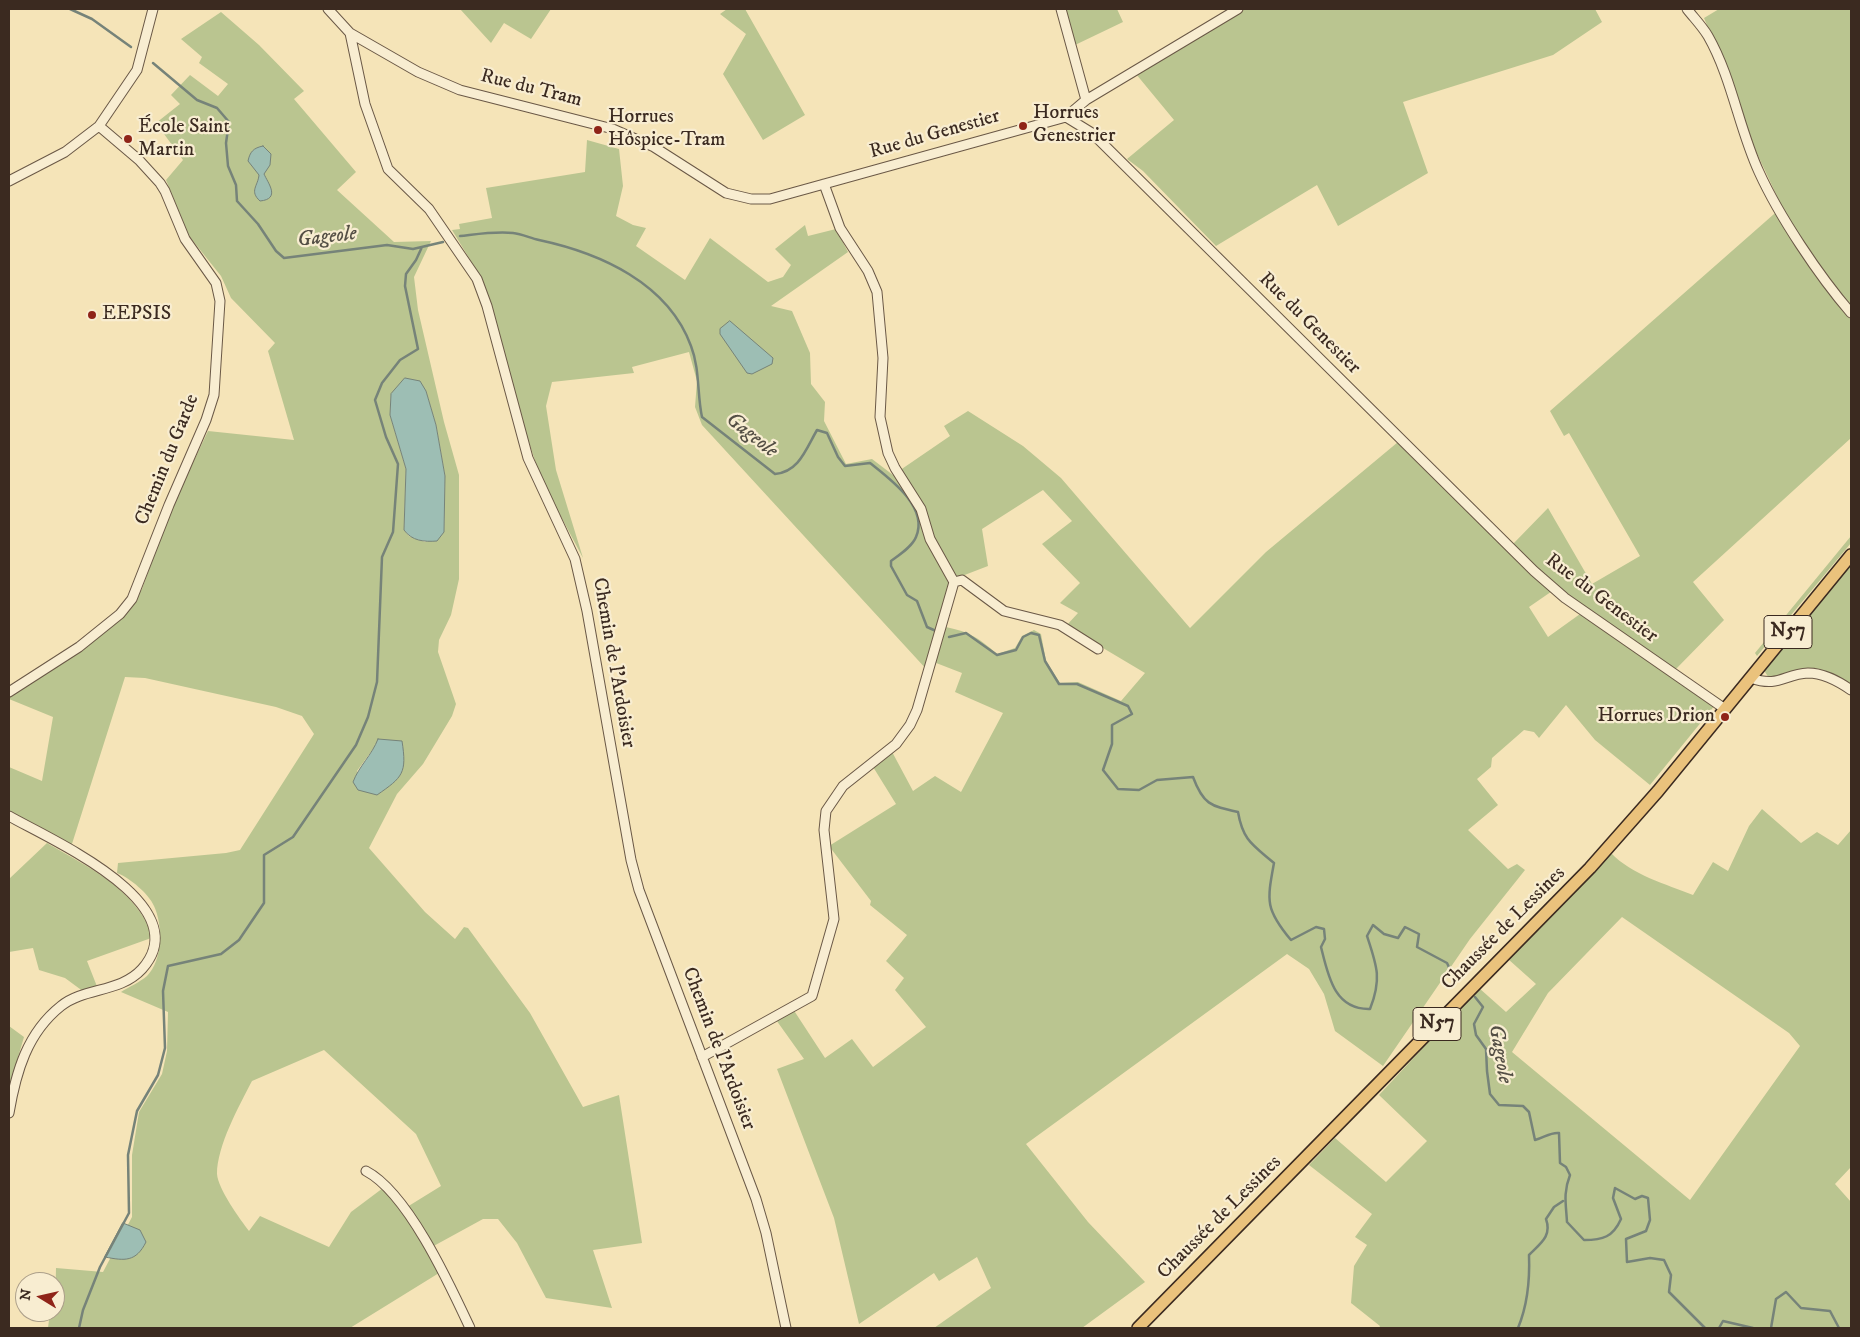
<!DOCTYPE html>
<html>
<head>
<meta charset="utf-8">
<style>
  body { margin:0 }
  #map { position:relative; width:1860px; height:1337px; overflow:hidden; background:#f5e4b8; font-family:"IM FELL DW Pica",serif }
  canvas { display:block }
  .frame { position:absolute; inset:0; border:10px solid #3b2a20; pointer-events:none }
  .north { position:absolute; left:15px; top:1272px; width:50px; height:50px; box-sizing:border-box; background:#f8edd1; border:1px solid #ac9f8a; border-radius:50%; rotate:279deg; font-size:14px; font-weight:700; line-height:20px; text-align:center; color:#3b2a20 }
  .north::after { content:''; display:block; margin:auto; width:18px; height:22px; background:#8f2418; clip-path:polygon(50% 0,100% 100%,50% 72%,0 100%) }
</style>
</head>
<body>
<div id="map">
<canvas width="1860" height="1337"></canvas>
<div class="frame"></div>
<div class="north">N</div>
</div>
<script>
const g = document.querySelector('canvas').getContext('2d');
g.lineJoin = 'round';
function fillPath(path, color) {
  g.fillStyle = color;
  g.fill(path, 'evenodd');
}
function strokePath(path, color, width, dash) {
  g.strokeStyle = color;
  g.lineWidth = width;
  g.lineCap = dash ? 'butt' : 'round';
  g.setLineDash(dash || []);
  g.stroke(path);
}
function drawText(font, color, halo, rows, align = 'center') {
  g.font = font + ' "IM FELL DW Pica",serif';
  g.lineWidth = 4.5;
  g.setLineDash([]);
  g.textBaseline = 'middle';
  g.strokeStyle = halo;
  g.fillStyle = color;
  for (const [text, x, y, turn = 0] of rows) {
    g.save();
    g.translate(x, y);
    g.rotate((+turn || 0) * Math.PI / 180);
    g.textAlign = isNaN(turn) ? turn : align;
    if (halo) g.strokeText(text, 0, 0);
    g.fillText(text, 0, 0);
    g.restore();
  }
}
fillPath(new Path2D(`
  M460,9H551L531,39L504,23L491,43Z
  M727,9H745L805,115L763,140L723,74L746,34L720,14Z
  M1063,9H1117L1123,22L1075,45Z
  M1237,9H1595L1602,22L1553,55L1403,102L1428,173L1338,226L1317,185L1216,246L1143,171L1127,159L1174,120L1136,74Z
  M1719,9H1851V438L1693,582L1724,620L1675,670L1720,699L1650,785L1595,740L1566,705L1539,738L1534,732L1524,730L1492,758L1491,767L1477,779L1498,805L1468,830L1508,869L1517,864L1525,870L1470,939L1383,1066L1335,1031L1324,994L1309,969L1287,954L1026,1144L1088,1222L1145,1282L1082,1328H934L991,1288L977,1257L939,1281L934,1273L859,1324L834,1218L777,1069L804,1059L774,1017L791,1006L825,1058L852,1039L873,1067L926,1027L895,990L904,978L886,961L907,935L870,905L871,901L829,846L896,804L870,762L890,748L913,791L935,776L961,792L1003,713L955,692L962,673L931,661L928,671L702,425L695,407L697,381L689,352L632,367L634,373L552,382L546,406L556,470L583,558L541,479L526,433L490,300L480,276L452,230L460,229L459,224L492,218L486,188L585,172L587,140L619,149L623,186L616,216L633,225L646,228L636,246L685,280L710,238L768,282L783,277L791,265L775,249L805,225L808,236L836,229L848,252L771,306L792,311L810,353L811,384L825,402L824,421L846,464L872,459L893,475L950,436L944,426L968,411L1023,446L1061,478L1190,628L1266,552L1404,437L1513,544L1548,508L1592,584L1640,556L1569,433L1564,436L1550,411L1782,207L1754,147L1741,107L1704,18ZM1043,490L1072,521L1042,544L1080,583L1060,603L1078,613L1066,626L1145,673L1121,701L1078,682L1060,683L1046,661L1041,634L1034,630L1022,636L1015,648L997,654C977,636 967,631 941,626L949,581L988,566L982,529ZM1558,587L1587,609L1548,637L1529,607Z
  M221,12L259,45L304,91L294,99L356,172L337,190L394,242L431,241L414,277L418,310L444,422L459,475V579L451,615L439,640L438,652L456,704L452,716L423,764L397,794L369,848L425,912L455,939L464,927L468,928L530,1013L583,1107L619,1095L642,1243L593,1250L612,1308L546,1298L517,1243L498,1219H483L430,1248L407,1207L441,1186L416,1134L324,1050L252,1081C239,1106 217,1146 217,1174C218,1189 240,1219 249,1231L260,1216L329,1247L351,1212L383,1188L414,1229L439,1273L350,1328H48L50,1312H55L56,1268L103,1272L132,1217V1155L139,1112L162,1074L167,1051L168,1012L121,992C129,987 140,982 147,976C163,960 163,925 154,906C149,894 130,878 117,873L118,863L226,853L240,850L314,734L302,716L276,707L145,678L125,677L71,847L9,814V767L42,781L53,717L9,699V697L95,640L130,607L142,589L172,507L208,431L294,440L268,351L275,343L231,298L221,276L189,236L166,180L183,160L156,123L180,104L171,95L190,75L218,96L228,84L199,63L202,57L181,39ZM426,391L436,425L445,476L444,532L425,542L409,536L404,530L406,469L390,415L391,394ZM376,745L358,790L357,771Z
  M1851,536V543L1757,656L1755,653Z
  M1851,562V686C1839,678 1823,668 1807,669C1794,670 1784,679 1769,678L1763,669Z
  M1762,809L1801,843L1817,832L1838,845L1851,830V1167L1835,1184L1851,1202V1328H1379L1380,1326L1351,1303L1354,1266L1367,1245L1355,1237L1372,1214L1309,1165L1335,1138L1386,1182L1427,1141L1379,1095L1479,988L1506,1012L1536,984L1508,959L1611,853C1632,875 1666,884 1693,895L1713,862L1728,871L1749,826ZM1622,917L1789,1033L1800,1046L1690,1200L1512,1052L1548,993Z
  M47,843C91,869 133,887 154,937L87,961L98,989L84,992L65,978L39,970L33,948L9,952V879Z
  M9,1026L24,1037L9,1088Z`), '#bac590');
const water = new Path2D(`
  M263,146L271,154L270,165L264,174C268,183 281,199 260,201C249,191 258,186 259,175L248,161C250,152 253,148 263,146Z
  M730,321L773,358L772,364L752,374L747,373L720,334V329Z
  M405,378L420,381L426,391L436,425L445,476L444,532L437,541C424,542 412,541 404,530L406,469L390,415L391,394Z
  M378,739L402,741C407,773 403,777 377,795L358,790L353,782C359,766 372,755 378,739Z
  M123,1223L140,1230L146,1242C136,1262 125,1261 105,1257Z`);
fillPath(water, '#9dbeb4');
strokePath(water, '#768379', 1);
strokePath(new Path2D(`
  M70,9L92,19L131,47
  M153,63L197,100L217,108L229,122L226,143L228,166L236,185L237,201L258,224L276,251L284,258L387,245L413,249L443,242
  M460,236C478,234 496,231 513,233C522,234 530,238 539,240C600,253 668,283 691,346C700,369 697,394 702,417L775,474C799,472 806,449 817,430L827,433L838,457L845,466L870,463C890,479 929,507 916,537C912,547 899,555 891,561V566L907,595L917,601L927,627L936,631
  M949,637L966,633L997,655L1016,650L1023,637L1031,633L1039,635L1045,661L1059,684H1077L1128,706L1132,714L1112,725V744L1103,770L1118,789L1139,790L1157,780L1193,777C1203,804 1210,806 1238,812C1243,841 1253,845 1274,863C1267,901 1265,909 1291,940L1316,927L1324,929L1325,939L1321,947C1328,975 1334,1010 1370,1009C1382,979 1377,966 1367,936L1373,925L1384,934L1398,938L1405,927L1419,934L1417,947L1447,963L1453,976
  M1475,997L1483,1007L1474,1024L1476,1035L1486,1049L1487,1071L1490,1094L1499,1105L1523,1106L1529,1112L1535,1140C1544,1138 1550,1132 1559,1133L1560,1163L1566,1167L1570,1175C1563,1193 1566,1204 1567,1222L1584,1240C1603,1240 1613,1237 1621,1219L1613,1198L1615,1188L1635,1199L1642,1196L1648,1198L1650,1220L1646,1231L1626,1239L1627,1262L1650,1258L1664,1260L1671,1275L1669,1292L1705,1328
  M79,1328L83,1310L100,1267L129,1213L128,1155L137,1111L158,1075L165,1048L163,991L168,966L221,954L239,940L264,903V855L293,837L356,745L368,717L377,682L382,557L393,532L398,464L386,437L375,400L382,383L400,360L418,349L405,286L406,274L416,260L422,247
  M1518,1328C1528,1304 1530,1281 1529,1255C1541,1243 1552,1236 1546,1219L1554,1207L1563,1201
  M1719,1328L1723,1321L1753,1328
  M1771,1328L1776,1299L1786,1292L1801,1308L1830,1311L1839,1328`), '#768379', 2.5);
const minor = new Path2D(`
  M328,9L350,33L418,72L460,90L613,129L654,147L726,193L751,199H770L1066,117L1092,133L1534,571L1565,598L1725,709
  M1061,9L1086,100
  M1687,9C1694,18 1702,26 1708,36C1732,78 1739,129 1759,172C1779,216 1819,276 1851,313
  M350,33L365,104L388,169L429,209L477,279L487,306L528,458L575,559L587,611L631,860L639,890L756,1199L766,1233L786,1328
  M1066,117L1086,100L1238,9
  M9,181L65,152L99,126L137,70L153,9
  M954,582L962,580L1004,611L1060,625L1098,649
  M1751,678C1779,688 1784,674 1808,673C1824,673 1838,681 1851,690
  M9,692L79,647L120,614L132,599L169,505L206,420L214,395L220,301L216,283L185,239L165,191L160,183L139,160L99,126
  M9,816C49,839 200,904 142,969C120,993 85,987 61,1006C27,1033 16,1072 9,1113
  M702,1057L812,996L834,919L824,830L826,811L843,786L896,744L910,725L917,710L954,582L930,539L921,509L895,468L888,453L880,417L883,358L877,292L868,271L840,228L824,184
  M366,1171C408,1193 450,1285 470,1328`);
const major = new Path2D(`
  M1138,1328L1590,868L1658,791L1851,555`);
strokePath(minor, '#6a5846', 11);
strokePath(major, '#3b2a20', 14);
strokePath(minor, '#f8edd1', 9);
strokePath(major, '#eac27c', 11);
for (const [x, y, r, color] of [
  [1023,126,5,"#8f2418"],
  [598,130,5,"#8f2418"],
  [128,139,5,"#8f2418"],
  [92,315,5,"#8f2418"],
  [1725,717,5,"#8f2418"]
]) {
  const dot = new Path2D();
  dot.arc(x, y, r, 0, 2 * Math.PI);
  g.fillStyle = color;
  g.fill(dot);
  strokePath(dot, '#f8edd1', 2);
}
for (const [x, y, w] of [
  [1788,632,48],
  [1437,1024,48]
]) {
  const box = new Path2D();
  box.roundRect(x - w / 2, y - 16.5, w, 33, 4);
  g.fillStyle = '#f8edd1';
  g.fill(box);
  strokePath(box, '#3b2a20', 1);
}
drawText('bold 19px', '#3b2a20', null, [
  ["N57",1788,632],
  ["N57",1437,1024]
]);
drawText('20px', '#3b2a20', '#f8edd1', [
  ["Rue du Tram",531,89,14],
  ["Rue du Genestier",935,135,-16],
  ["Rue du Genestier",1309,324,45],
  ["Chemin du Garde",168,460,-68],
  ["Rue du Genestier",1601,599,37],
  ["Chemin de l'Ardoisier",613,663,80],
  ["Chaussée de Lessines",1504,929,-45],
  ["Chemin de l'Ardoisier",718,1049,69],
  ["Chaussée de Lessines",1220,1218,-45]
]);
drawText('20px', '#3b2a20', '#f8edd1', [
  ["Horrues",1033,114],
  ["Genestrier",1033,137],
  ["Horrues",608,118],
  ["Hôspice-Tram",608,141],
  ["École Saint",138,128],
  ["Martin",138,151],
  ["EEPSIS",102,315],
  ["Horrues Drion",1715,717,"right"]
], 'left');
drawText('italic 21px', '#544f45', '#f8edd1', [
  ["Gageole",327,238,-7],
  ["Gageole",751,436,38],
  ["Gageole",1499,1054,80]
]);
</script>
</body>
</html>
